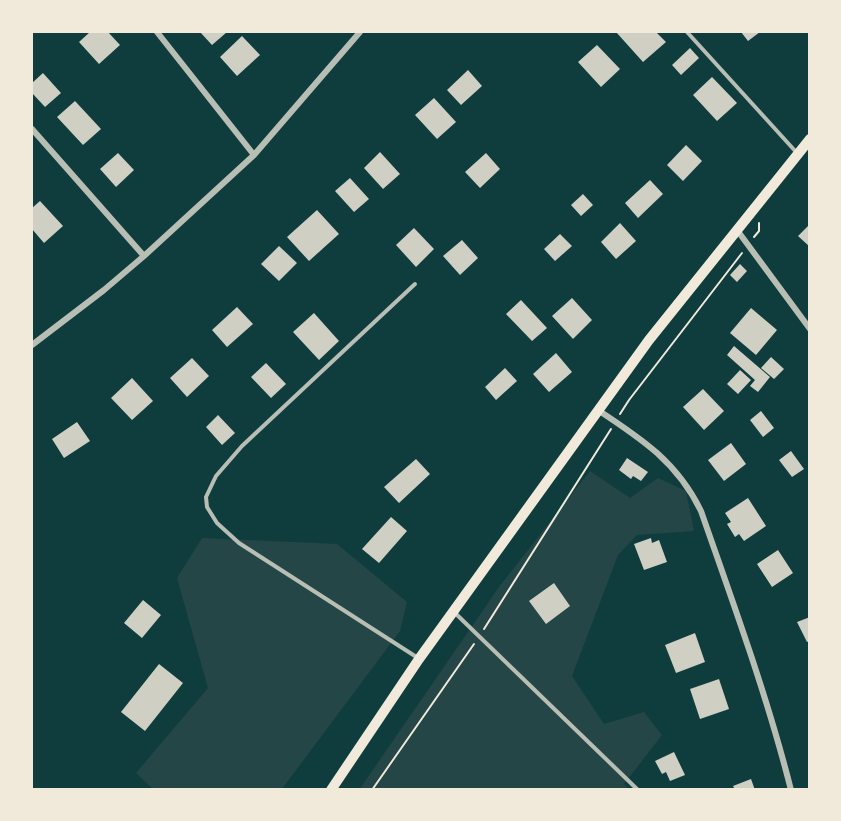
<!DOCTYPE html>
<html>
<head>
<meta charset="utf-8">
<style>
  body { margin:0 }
  #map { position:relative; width:841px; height:821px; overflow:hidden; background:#0f3d3e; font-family:"PT Sans Narrow",sans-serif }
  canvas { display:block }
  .frame { position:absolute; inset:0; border:33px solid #f1e9da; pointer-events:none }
</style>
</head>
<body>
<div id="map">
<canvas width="841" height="821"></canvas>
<div class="frame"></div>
</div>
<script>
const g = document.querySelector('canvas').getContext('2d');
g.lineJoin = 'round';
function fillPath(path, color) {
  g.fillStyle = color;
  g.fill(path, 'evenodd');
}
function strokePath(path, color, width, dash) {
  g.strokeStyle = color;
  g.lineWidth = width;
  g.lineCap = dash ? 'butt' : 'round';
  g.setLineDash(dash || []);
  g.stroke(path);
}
fillPath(new Path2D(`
  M590,471L630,498L658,478L686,491L694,531L637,535L618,555L572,676L604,724L644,712L662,735L624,784L629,789L359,790L499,587Z
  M202,538L337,544L407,602L400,631L282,789H153L136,773L208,688L177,578Z`), '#244646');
fillPath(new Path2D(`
  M90,32H108L120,45L99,64L79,42Z
  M200,32H227L212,45Z
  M616,32H656L666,42L643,62Z
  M741,32H760L748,41Z
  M242,36L260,55L237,76L220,57Z
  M597,45L620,69L601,87L578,62Z
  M690,48L699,58L681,75L672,65Z
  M468,70L482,86L461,105L447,90Z
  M43,73L61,93L45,107L32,93V83Z
  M712,77L737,103L717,121L693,95Z
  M434,98L456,122L437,139L415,115Z
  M75,101L101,129L83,145L57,117Z
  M686,145L702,161L683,181L667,165Z
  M380,152L400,174L383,189L364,168Z
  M118,153L134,170L116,187L100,169Z
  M486,153L500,169L480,188L465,172Z
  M350,178L369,199L354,212L335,191Z
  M650,180L663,194L638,218L625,203Z
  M583,194L593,205L581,216L571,205Z
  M40,201L63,226L44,243L32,229V208Z
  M317,210L339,234L309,261L287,237Z
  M620,223L636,241L616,259L601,242Z
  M810,224V247L798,236Z
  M414,228L434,249L416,267L396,245Z
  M560,234L572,246L555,261L544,249Z
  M462,240L478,258L460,275L443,256Z
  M279,246L297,263L279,281L261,264Z
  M740,264L747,271L737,282L730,275Z
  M572,298L592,320L573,339L552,316Z
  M521,300L547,328L532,341L506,314Z
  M237,307L253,324L227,347L212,330Z
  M751,308L777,330L756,355L730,333Z
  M314,313L339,341L319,360L293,332Z
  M734,346L770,377L758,392L750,386L755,380L727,355Z
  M556,353L572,372L549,392L533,374Z
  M771,357L784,369L774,379L761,368Z
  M192,358L209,376L187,397L170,378Z
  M266,363L286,384L271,398L251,377Z
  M505,368L517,381L496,400L485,387Z
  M740,370L751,380L738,394L727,384Z
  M132,378L153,401L132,420L111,398Z
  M703,389L724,411L704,430L683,407Z
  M761,411L774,428L763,437L750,420Z
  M218,415L235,433L222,445L206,427Z
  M77,422L90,441L64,458L52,439Z
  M731,443L746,464L724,481L708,460Z
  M791,451L804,469L792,477L779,460Z
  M627,458L648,472L641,481L633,476L631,479L619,470Z
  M416,459L430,474L399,503L384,487Z
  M748,498L766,526L744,541L739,534L735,537L727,524L731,522L725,513Z
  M391,517L407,531L379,563L362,549Z
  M651,538L652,543L659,540L667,562L644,570L634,544Z
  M778,550L793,573L772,587L757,564Z
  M554,583L570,606L546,624L529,601Z
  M143,600L161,615L142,638L124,623Z
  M810,617V641L807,642L797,622Z
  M695,633L705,662L676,673L665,645Z
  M159,664L183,683L145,731L121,712Z
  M719,679L729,709L700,719L690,689Z
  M674,752L685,775L670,781L666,772L662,774L655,761Z
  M751,779L755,790H735L733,786Z`), '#cfcfc3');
strokePath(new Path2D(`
  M754,237L759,231V223
  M620,414L629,400L742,253
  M484,629L611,429
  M372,790L474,644`), '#f1e9da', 2);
strokePath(new Path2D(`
  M687,32L797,153
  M415,284L242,446L216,476L206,497L207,507L217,523L239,543L418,658
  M455,613L638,790`), '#b8beb3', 4);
strokePath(new Path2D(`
  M157,32L254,155
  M32,129L144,256
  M737,230L810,329
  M32,345L104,290L144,256L254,155L360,32
  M598,410C642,439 677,462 701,511C733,603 767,695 791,790`), '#b8beb3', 6);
strokePath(new Path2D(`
  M331,790L419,659L649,340L810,139`), '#f1e9da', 10);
</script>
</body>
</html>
